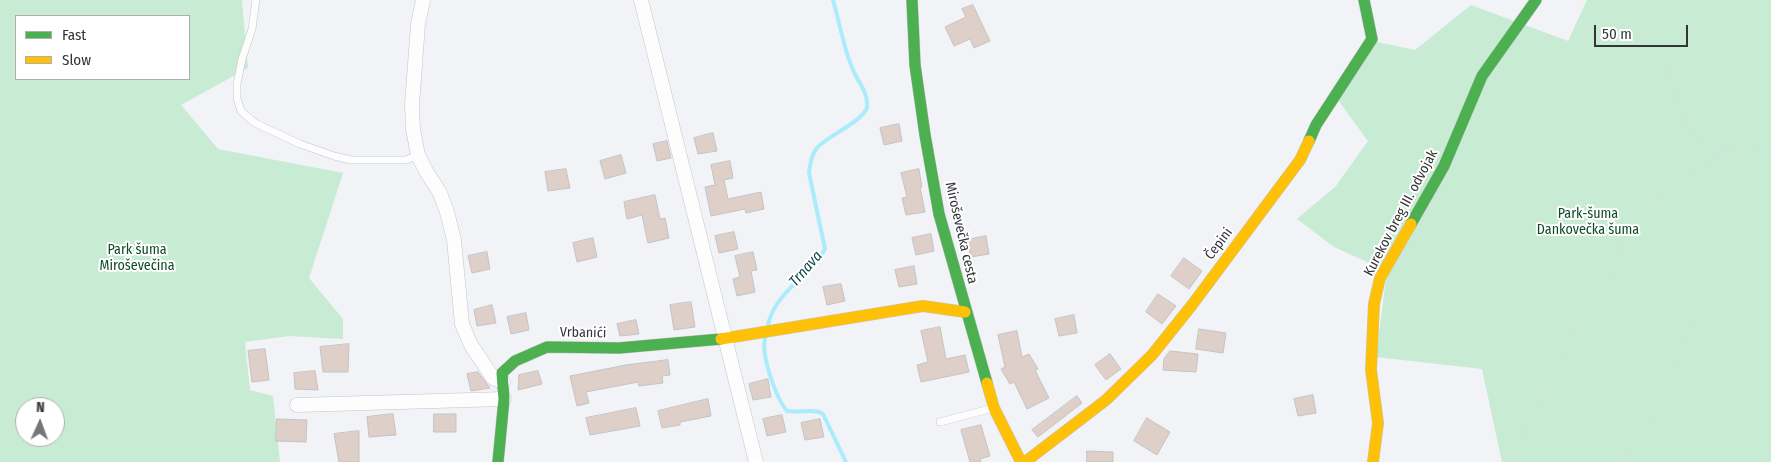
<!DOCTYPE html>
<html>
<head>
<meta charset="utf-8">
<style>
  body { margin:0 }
  #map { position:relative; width:1771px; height:462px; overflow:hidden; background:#f1f3f7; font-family:"Fira Sans Condensed",sans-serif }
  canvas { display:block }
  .legend { position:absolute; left:15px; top:15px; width:175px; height:65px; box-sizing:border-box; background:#fff; border:1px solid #adaeaf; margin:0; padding:6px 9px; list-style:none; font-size:15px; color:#333438 }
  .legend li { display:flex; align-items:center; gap:10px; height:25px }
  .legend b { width:25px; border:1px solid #adaeaf }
  .north { position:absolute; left:15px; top:397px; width:50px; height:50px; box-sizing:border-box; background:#fff; border:1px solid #adaeaf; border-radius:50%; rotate:2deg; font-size:14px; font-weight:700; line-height:20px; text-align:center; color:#333438 }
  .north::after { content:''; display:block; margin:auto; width:18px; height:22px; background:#76777b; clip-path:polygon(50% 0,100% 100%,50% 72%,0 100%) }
  .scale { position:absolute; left:1594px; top:25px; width:94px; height:22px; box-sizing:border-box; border:2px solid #333438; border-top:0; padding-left:6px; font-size:15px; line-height:18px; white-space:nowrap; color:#333438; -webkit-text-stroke:4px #fff; paint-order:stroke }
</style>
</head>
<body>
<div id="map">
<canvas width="1771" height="462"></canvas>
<ul class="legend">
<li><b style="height:6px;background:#4caf50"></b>Fast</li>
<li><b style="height:6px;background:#ffc107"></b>Slow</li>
</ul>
<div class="north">N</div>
<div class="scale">50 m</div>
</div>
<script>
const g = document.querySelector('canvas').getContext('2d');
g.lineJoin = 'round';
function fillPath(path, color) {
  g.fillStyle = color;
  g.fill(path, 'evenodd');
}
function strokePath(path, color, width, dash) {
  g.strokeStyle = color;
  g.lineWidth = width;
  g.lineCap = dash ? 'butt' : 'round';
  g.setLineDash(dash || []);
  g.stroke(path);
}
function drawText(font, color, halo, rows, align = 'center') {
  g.font = font + ' "Fira Sans Condensed",sans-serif';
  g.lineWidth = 4;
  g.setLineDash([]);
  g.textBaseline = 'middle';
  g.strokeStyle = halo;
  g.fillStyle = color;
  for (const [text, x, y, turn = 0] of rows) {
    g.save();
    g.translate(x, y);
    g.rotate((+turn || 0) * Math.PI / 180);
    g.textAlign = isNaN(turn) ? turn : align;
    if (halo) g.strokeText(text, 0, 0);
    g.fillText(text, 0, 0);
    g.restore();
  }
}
fillPath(new Path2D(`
  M0,0H242L248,68L181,105L218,149L343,173L309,278L343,319V339L289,336L245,342L250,390L273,396L280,462H0ZM16,16H189V79H16ZM25,407H55V437H25Z
  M1587,0H1771V462H1502L1482,369L1376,357L1387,271L1334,247L1297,219L1336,186L1368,141L1338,100L1377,42L1415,50L1471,5L1568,41Z`), '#c8ebd3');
strokePath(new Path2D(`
  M768,325C775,292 809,277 825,249L809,173C810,165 811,155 817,148C827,136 864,121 867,107C868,95 862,87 857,78C845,56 840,24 833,0
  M765,339C761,356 776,398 787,411C798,413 815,408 823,414L846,462`), '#aaecfc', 4);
const building = new Path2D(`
  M973,5L990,41L974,48L970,39L954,46L945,27L966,17L962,9Z
  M899,124L902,141L884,145L880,128Z
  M713,133L717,151L698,154L694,138Z
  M667,141L671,158L657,161L653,144Z
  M621,155L626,173L605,179L600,161Z
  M730,161L733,178L724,180L728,199L761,192L764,209L746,213L745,209L711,216L705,187L715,185L711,165Z
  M566,169L570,188L548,191L545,172Z
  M919,169L922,187H920L925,212L906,215L902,198L907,197L901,173Z
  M655,195L660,219L665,218L669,238L648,243L642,215L627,219L624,202Z
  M734,232L738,249L719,253L715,236Z
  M931,234L934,251L916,255L912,238Z
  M986,236L989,254L971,257L967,240Z
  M593,238L597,257L577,262L573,243Z
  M487,252L490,269L472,273L468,256Z
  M753,252L757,270L751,271L755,292L737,296L733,279L740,277L735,256Z
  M1184,258L1202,271L1189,289L1171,276Z
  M914,266L917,284L899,287L895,270Z
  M841,284L845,301L827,305L823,287Z
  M1158,294L1176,306L1162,324L1146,312Z
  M691,302L695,327L674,330L670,305Z
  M492,305L496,323L477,326L474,310Z
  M526,313L529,330L511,334L507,317Z
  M1074,315L1077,333L1059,336L1055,319Z
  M636,320L639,334L620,336L617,324Z
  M940,327L946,359L965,355L969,372L921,382L917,365L928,362L921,331Z
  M1199,329L1226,333L1223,353L1196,349Z
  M1017,331L1022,357L1029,354L1038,369L1035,370L1049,398L1027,409L1014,382L1010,384L1001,369L1005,367L998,335Z
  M349,344L348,372H323L320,347Z
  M265,349L269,380L252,382L248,351Z
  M1170,351L1198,354L1196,372L1163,370L1164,359Z
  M1110,354L1121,369L1106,380L1095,365Z
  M668,360L670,375L662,376L663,383L639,386L638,382L586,392L589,403L577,406L570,376L626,365Z
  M315,371L318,390L295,389L294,373Z
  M538,371L542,384L518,390L519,375Z
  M478,372L490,388L471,391L467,374Z
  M768,379L771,397L753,400L749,384Z
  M1313,395L1316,413L1298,416L1294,399Z
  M1077,396L1082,403L1038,437L1032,430Z
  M708,399L711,416L680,422V425L662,428L658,411Z
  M636,408L640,426L590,435L586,418Z
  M393,414L396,435L369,437L367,417Z
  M434,414H456V432H434Z
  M782,415L786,432L767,436L763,419Z
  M1147,418L1170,432L1157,455L1134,441Z
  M277,419L307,420L306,442L276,441Z
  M820,419L824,437L805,440L801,423Z
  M981,425L990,456L980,459L981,462H970L961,430Z
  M359,431V462H339L334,434Z
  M1087,451L1113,452V462H1087Z`);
fillPath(building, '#decfc9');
strokePath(building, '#c4c3c4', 1);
const lane = new Path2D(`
  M256,0L252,29L242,59L237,84V98L241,111L255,123L300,144L334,156L351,160H406L418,155
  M940,422L993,408`);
const street = new Path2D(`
  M423,0L418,24L412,105L413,129L418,155L426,171L440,193L447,212L454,240L462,324L471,345L493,378L503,382
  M641,0L756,462
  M297,405L504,399`);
const fast = new Path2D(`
  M912,0L915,65L925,135L939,214L987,383
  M1309,141L1316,125L1372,39L1364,0
  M1411,224L1444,166L1482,76L1536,0
  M498,462L504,399L502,373L515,361L547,347L619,348L721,339`);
const slow = new Path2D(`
  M721,339L923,306L965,312
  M987,383L994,408L1021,462
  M1025,462L1106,400L1152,355L1192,305L1300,160L1309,141
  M1373,462L1378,423L1371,370L1374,304L1380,278L1411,224`);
strokePath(lane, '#c3c4c7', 8);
strokePath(street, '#c3c4c7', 15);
strokePath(fast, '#c3c4c7', 12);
strokePath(slow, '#c3c4c7', 12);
strokePath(new Path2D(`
  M1713,0L1699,23L1674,48L1667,70L1673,91L1687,127L1701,144L1771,146
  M1512,462L1528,424L1547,388L1559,371L1568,340L1573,329L1600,300L1612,280L1620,246L1628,225L1642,208L1721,153L1729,145
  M1620,462L1650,420L1697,312`), '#dbdcde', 2.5, [1, 4]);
strokePath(lane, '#fdfdfe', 7);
strokePath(street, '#fdfdfe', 14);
strokePath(fast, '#4caf50', 11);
strokePath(slow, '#ffc107', 11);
drawText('14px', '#333438', '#fff', [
  ["Kurekov breg III. odvojak",1401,213,-62],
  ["Miroševečka cesta",961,233,77],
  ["Čepini",1219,244,-53],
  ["Vrbanići",583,333,1]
]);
drawText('14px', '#0d4b26', '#fff', [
  ["Park-šuma",1588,214],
  ["Dankovečka šuma",1588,230],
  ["Park šuma",137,250],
  ["Miroševečina",137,266]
]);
drawText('italic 15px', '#0f4752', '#fff', [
  ["Trnava",806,269,-49]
]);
</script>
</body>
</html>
